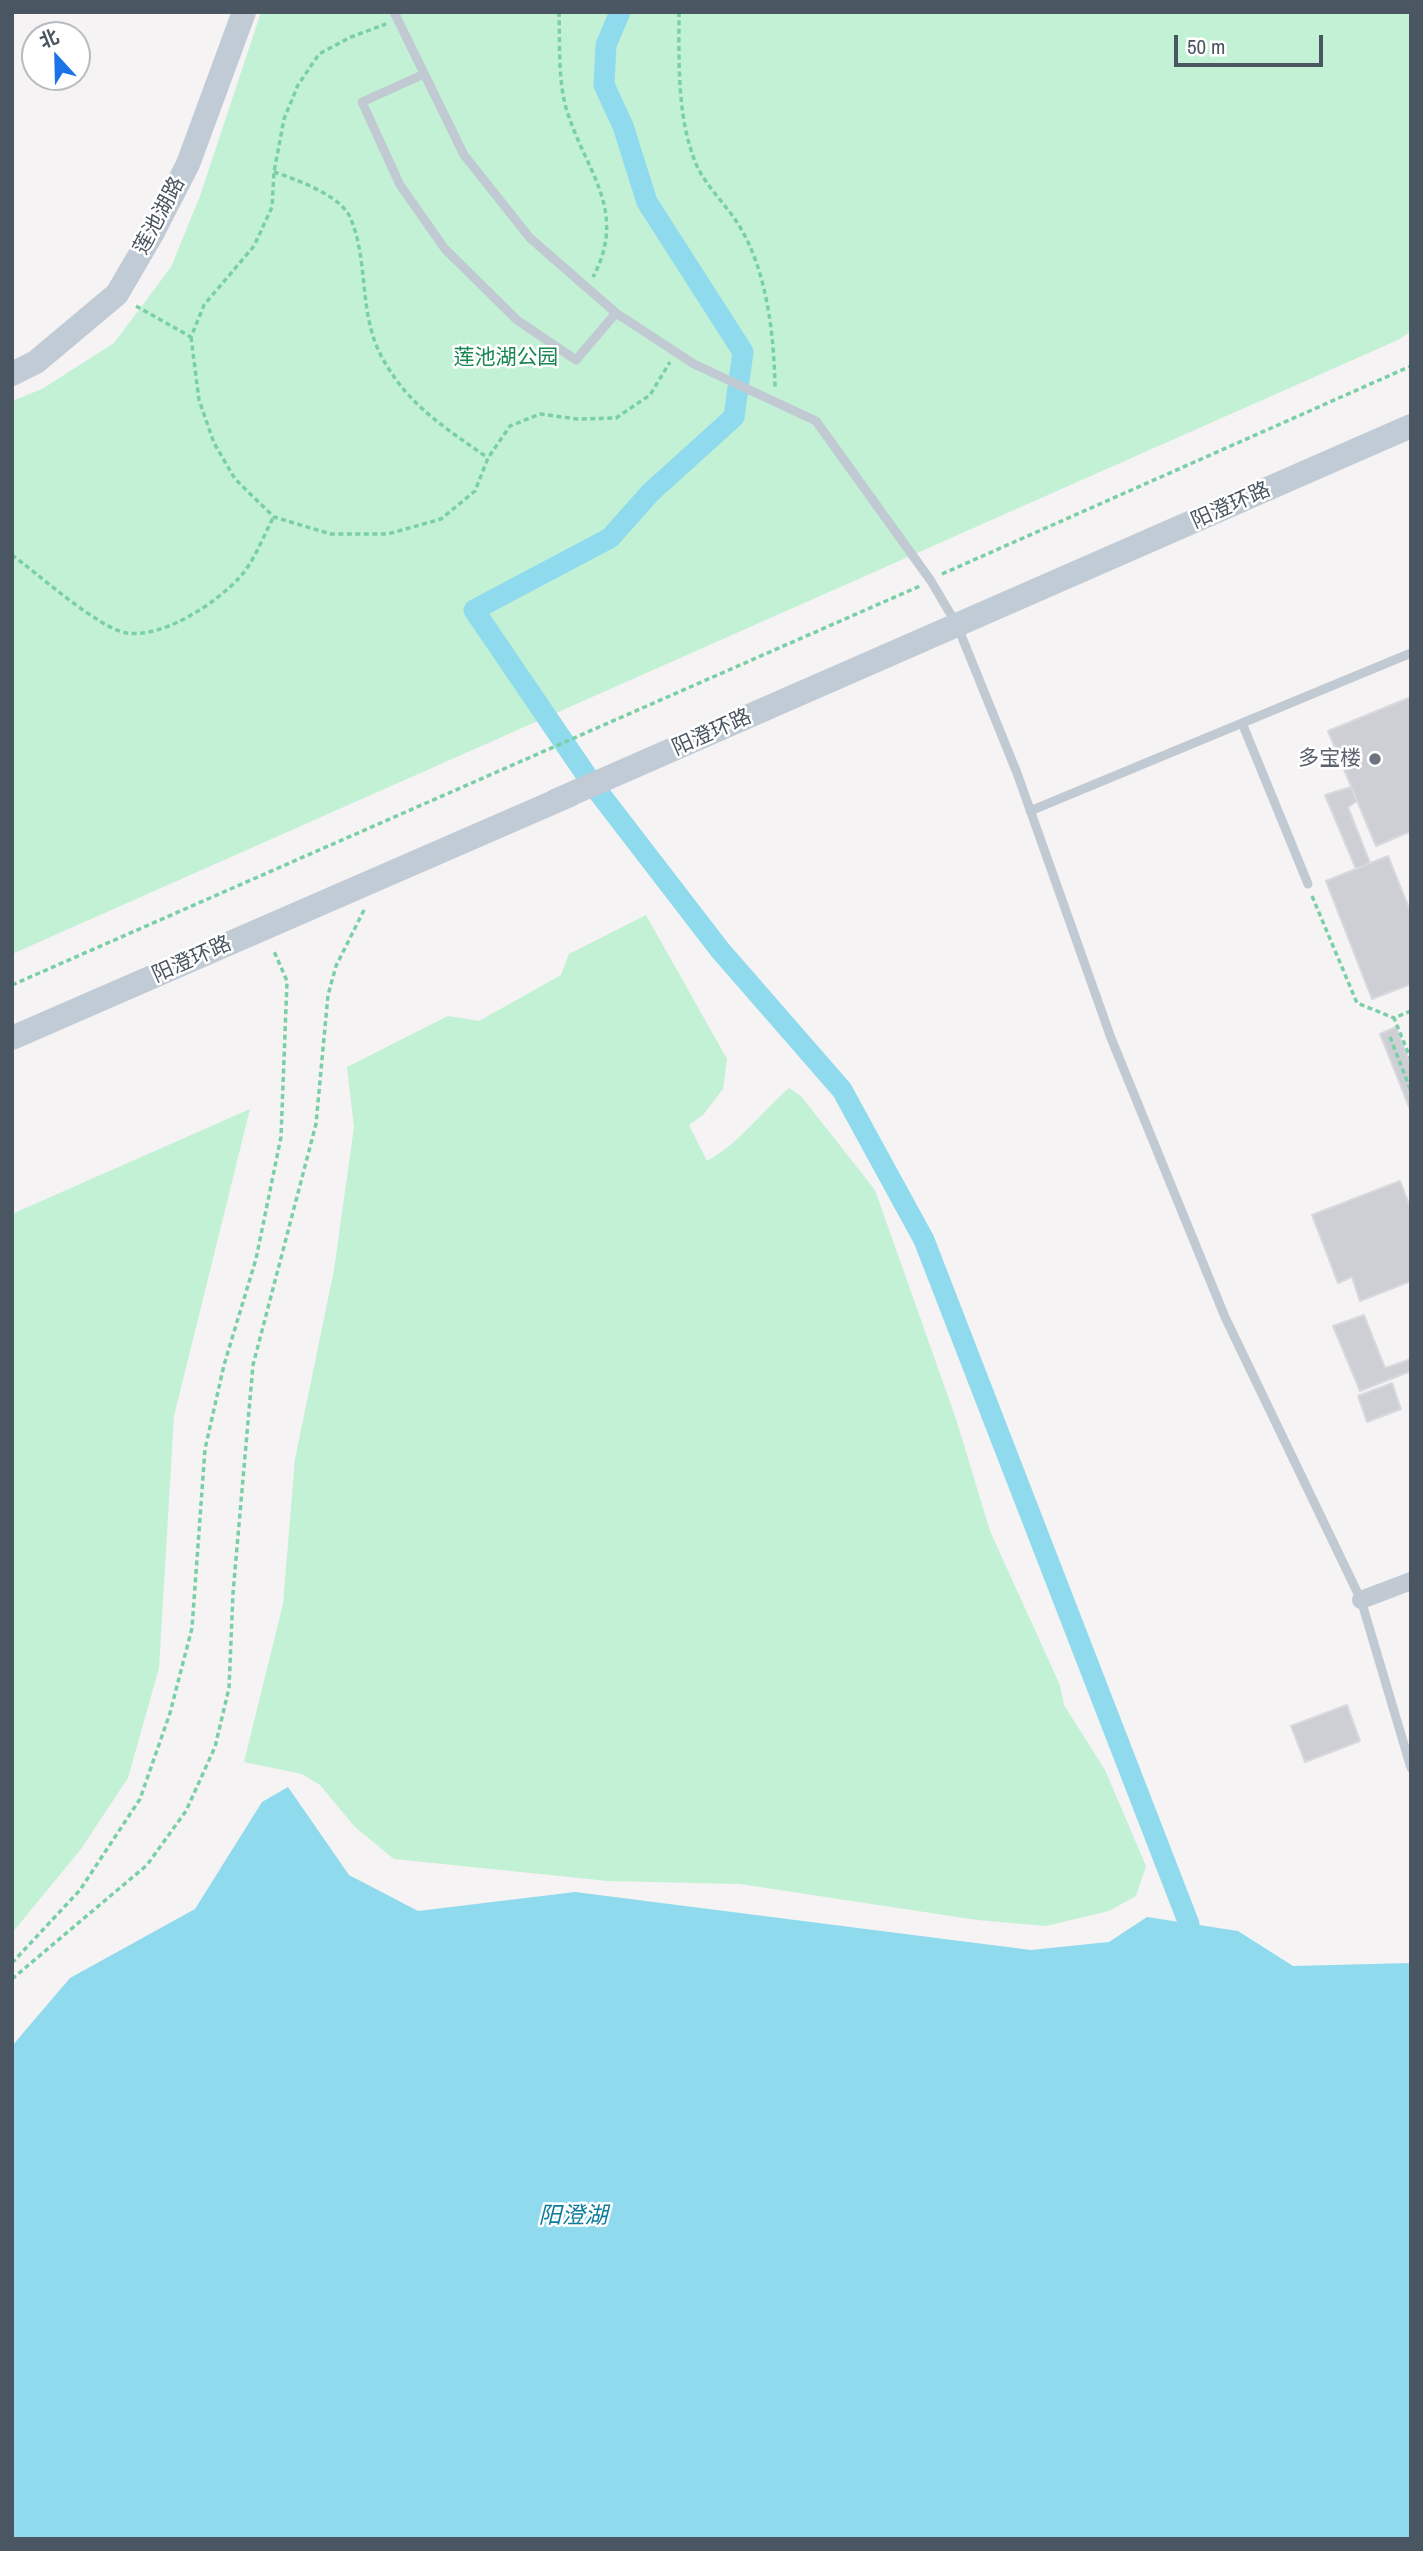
<!DOCTYPE html>
<html>
<head>
<meta charset="utf-8">
<style>
  body { margin:0 }
  #map { position:relative; width:1423px; height:2551px; overflow:hidden; background:#f5f3f3; font-family:"Archivo Narrow","Noto Sans SC",sans-serif }
  canvas { display:block }
  .frame { position:absolute; inset:0; border:14px solid #4a5661; pointer-events:none }
  .north { position:absolute; left:21px; top:21px; width:70px; height:70px; box-sizing:border-box; background:#fff; border:2px solid #b7bbc0; border-radius:50%; rotate:338deg; font-size:19px; font-weight:700; line-height:28px; text-align:center; color:#4a5661 }
  .north::after { content:''; display:block; margin:auto; width:24px; height:32px; background:#1a73e8; clip-path:polygon(50% 0,100% 100%,50% 72%,0 100%) }
  .scale { position:absolute; left:1174px; top:35px; width:149px; height:32px; box-sizing:border-box; border:4px solid #4a5661; border-top:0; padding-left:9px; font-size:21px; line-height:24px; white-space:nowrap; color:#4a5661; -webkit-text-stroke:5px #fff; paint-order:stroke }
</style>
</head>
<body>
<div id="map">
<canvas width="1423" height="2551"></canvas>
<div class="frame"></div>
<div class="north">北</div>
<div class="scale">50 m</div>
</div>
<script>
const g = document.querySelector('canvas').getContext('2d');
g.lineJoin = 'round';
function fillPath(path, color) {
  g.fillStyle = color;
  g.fill(path, 'evenodd');
}
function strokePath(path, color, width, dash) {
  g.strokeStyle = color;
  g.lineWidth = width;
  g.lineCap = dash ? 'butt' : 'round';
  g.setLineDash(dash || []);
  g.stroke(path);
}
function drawText(font, color, halo, rows, align = 'center') {
  g.font = font + ' "Archivo Narrow","Noto Sans SC",sans-serif';
  g.lineWidth = 5;
  g.setLineDash([]);
  g.textBaseline = 'middle';
  g.strokeStyle = halo;
  g.fillStyle = color;
  for (const [text, x, y, turn = 0] of rows) {
    g.save();
    g.translate(x, y);
    g.rotate((+turn || 0) * Math.PI / 180);
    g.textAlign = isNaN(turn) ? turn : align;
    if (halo) g.strokeText(text, 0, 0);
    g.fillText(text, 0, 0);
    g.restore();
  }
}
fillPath(new Path2D(`
  M261,12H1411V331L1400,339L12,954V401L42,389L114,343L171,267L200,196Z
  M646,915L727,1059L723,1089L703,1115L689,1125L707,1161C737,1145 762,1112 789,1088L801,1096L875,1190L956,1419L990,1531L1060,1685L1064,1705L1105,1770L1146,1866L1136,1896L1109,1911L1046,1926L977,1920L740,1884L608,1881L394,1859L355,1827L320,1785L302,1774L244,1762L283,1604L295,1459L334,1270L354,1127L347,1067L448,1016L479,1021L561,975L569,954Z
  M250,1109L174,1416L159,1668L128,1778L81,1849L12,1933V1214Z`), '#c3f1d5');
fillPath(new Path2D(`
  M288,1787L349,1875L418,1911L575,1892L1031,1950L1109,1942L1147,1917L1238,1931L1293,1966L1411,1963V2539H12V2046L70,1978L195,1909L262,1802Z`), '#90daee');
strokePath(new Path2D(`
  M620,12L606,45L604,85L623,126L647,202L743,352L734,417L651,492L610,538L474,610L593,785L720,950L842,1090L924,1240L1189,1924`), '#90daee', 21);
const building = new Path2D(`
  M1411,697V831L1376,846L1328,731Z
  M1351,787L1357,801L1348,807L1370,863L1356,869L1325,795Z
  M1388,856L1411,913V984L1372,999L1326,881Z
  M1396,1027L1411,1065V1112L1380,1034Z
  M1400,1181L1411,1209V1281L1360,1301L1352,1277L1338,1283L1312,1215Z
  M1364,1315L1385,1368L1411,1359V1371L1360,1391L1333,1326Z
  M1392,1383L1401,1409L1367,1422L1358,1396Z
  M1347,1705L1360,1741L1305,1762L1291,1726Z`);
fillPath(building, '#cdcfd5');
strokePath(building, '#d7d9de', 2);
strokePath(new Path2D(`
  M559,12C560,42 558,75 565,104C582,168 630,208 593,277
  M679,12C679,59 677,111 693,156C702,184 725,202 740,227C767,272 774,335 775,387
  M274,172C295,179 340,195 350,217C370,263 357,315 384,361C410,407 447,429 488,458
  M136,306L191,337L204,305L254,246L272,207L274,172L284,119L298,85L319,54L351,37L386,24
  M191,337L199,400L214,443L235,479L274,517L331,534H388L441,519L475,491L488,458L510,426L540,414L577,419L616,418L650,395L670,362
  M12,555C37,573 99,629 127,633C163,638 215,604 239,578C254,562 263,537 273,518
  M942,574L1411,366
  M1312,896L1357,1003L1394,1018
  M1410,912H1411
  M12,985L920,586
  M1411,1011L1394,1018L1411,1060
  M1390,1037L1411,1091
  M12,1963L80,1890L140,1799L170,1713L192,1628L205,1449L224,1365L256,1259L281,1137L287,981L273,949
  M12,1979L147,1865L186,1811L215,1747L229,1688L233,1593L253,1365L316,1124L328,995L336,966L364,910`), '#7ad0a6', 3.5, [5, 3.5]);
strokePath(new Path2D(`
  M394,12L464,155L530,238L616,313L694,364L816,421L931,581L957,625L1017,773L1111,1038L1225,1317L1361,1600L1411,1768
  M422,75L362,102L400,185L445,249L517,320L576,360L616,313
  M1242,723L1308,884
  M1030,811L1411,653`), '#c1cad2', 9);
strokePath(new Path2D(`
  M1361,1600L1411,1581`), '#c1cad2', 18);
strokePath(new Path2D(`
  M12,374L36,362L117,294L152,234L188,164L244,12
  M555,801L1411,426
  M12,1038L570,795`), '#c1cbd6', 24);
for (const [x, y, r, color] of [
  [1375,759,7,"#6b7280"]
]) {
  const dot = new Path2D();
  dot.arc(x, y, r, 0, 2 * Math.PI);
  g.fillStyle = color;
  g.fill(dot);
  strokePath(dot, '#fff', 2.5);
}
drawText('21px', '#4a5661', '#fff', [
  ["莲池湖路",160,216,-62],
  ["阳澄环路",1231,506,-24],
  ["阳澄环路",712,733,-24],
  ["阳澄环路",192,960,-24]
]);
drawText('21px', '#17864f', '#fff', [
  ["莲池湖公园",506,358]
]);
drawText('21px', '#5b616d', '#fff', [
  ["多宝楼",1361,759]
], 'right');
drawText('italic 23px', '#0c7c9b', '#fff', [
  ["阳澄湖",573,2217]
]);
</script>
</body>
</html>
